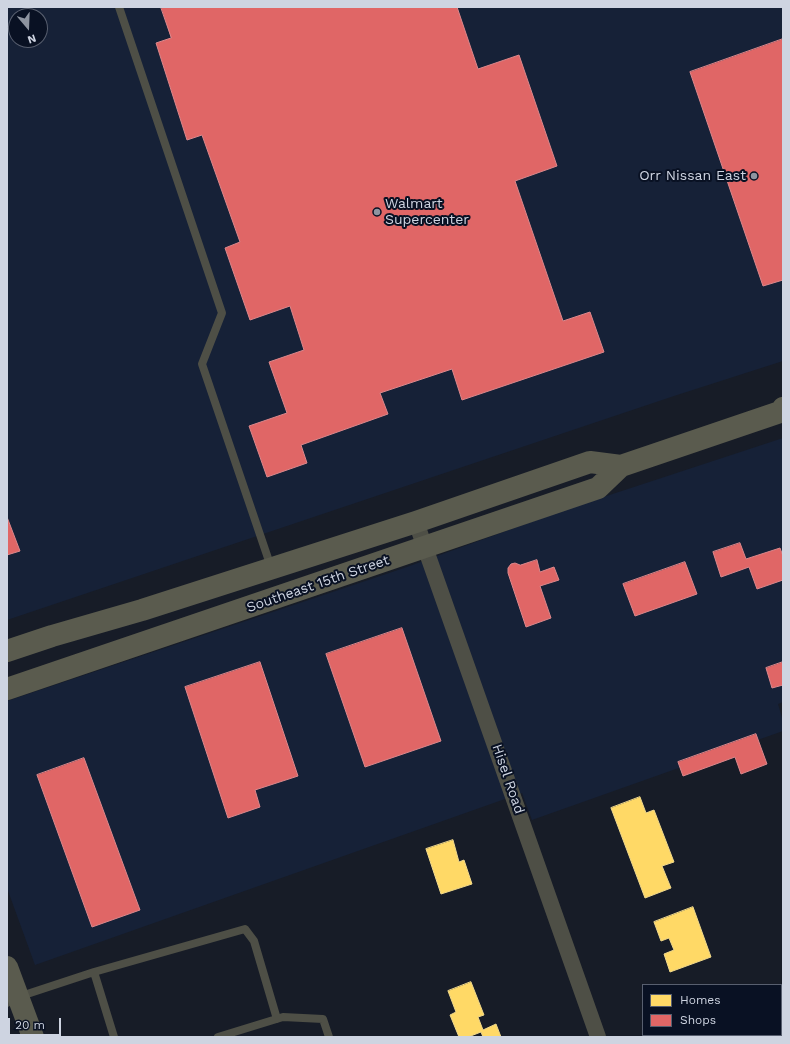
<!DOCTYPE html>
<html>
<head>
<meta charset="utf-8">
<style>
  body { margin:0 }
  #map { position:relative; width:790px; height:1044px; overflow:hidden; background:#171c27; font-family:"Work Sans",sans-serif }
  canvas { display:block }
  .frame { position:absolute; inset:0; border:8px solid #ced4e1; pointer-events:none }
  .legend { position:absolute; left:642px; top:984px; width:140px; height:52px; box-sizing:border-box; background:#091123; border:1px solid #585f6f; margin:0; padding:5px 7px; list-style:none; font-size:12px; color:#ced4e1 }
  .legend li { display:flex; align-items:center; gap:8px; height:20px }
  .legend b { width:20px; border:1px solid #585f6f }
  .north { position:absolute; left:8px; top:8px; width:40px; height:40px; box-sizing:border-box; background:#091123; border:1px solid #585f6f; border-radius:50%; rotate:161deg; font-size:11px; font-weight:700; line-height:16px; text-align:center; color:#ced4e1 }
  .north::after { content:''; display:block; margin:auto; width:14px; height:18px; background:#8e94a0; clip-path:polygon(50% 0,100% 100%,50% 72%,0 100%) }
  .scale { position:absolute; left:8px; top:1018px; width:53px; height:18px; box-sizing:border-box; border:2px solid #ced4e1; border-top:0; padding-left:5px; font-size:12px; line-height:14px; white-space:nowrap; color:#ced4e1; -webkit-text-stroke:3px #091123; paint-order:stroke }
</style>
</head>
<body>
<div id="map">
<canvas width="790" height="1044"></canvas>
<div class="frame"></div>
<ul class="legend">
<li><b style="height:11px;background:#ffd966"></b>Homes</li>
<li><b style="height:11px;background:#e06666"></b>Shops</li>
</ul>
<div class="north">N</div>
<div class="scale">20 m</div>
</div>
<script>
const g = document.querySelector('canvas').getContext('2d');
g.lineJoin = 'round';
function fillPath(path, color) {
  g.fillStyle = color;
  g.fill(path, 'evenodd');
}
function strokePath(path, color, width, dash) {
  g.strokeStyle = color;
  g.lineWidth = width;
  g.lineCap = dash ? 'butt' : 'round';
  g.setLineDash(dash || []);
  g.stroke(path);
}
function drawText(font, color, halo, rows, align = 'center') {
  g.font = font + ' "Work Sans",sans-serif';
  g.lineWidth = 4;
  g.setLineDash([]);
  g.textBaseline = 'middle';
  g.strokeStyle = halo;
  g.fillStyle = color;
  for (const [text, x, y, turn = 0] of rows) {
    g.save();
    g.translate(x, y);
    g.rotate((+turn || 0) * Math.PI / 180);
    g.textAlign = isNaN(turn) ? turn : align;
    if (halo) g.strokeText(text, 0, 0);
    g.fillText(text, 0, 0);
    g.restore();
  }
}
fillPath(new Path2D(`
  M7,7H783V361L674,396L7,620ZM16,16H40V40H16Z
  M783,438V702L778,704L783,721V731L532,820L522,793L35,965L7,888V701L404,568L564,510Z`), '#162137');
const homes = new Path2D(`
  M640,797L646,813L654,810L674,862L662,866L671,888L645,898L611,808Z
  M453,840L459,862L464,860L472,884L441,894L426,849Z
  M693,907L711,957L670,972L664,954L674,950L669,938L661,941L654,922Z
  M471,982L484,1015L478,1017L483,1030L496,1024L501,1037H483L481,1032L468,1037H459L450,1015L456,1012L448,991Z
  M706,1035H740L741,1037H707Z`);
fillPath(homes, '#ffd966');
strokePath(homes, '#f0d88b', 1);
const shops = new Path2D(`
  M161,7H457L478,69L519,55L557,166L515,181L563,321L590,312L604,352L462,400L452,369L380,393L388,414L301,445L307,463L267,477L249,426L287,413L269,362L304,350L290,306L250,320L225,248L240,242L202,135L187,140L156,43L171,38Z
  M783,39V280L763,286L690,72Z
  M7,517L20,551L7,555Z
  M740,543L746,559L780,548L783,556V580L757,589L749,567L721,577L713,552Z
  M537,560L540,572L554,567L559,580L540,586L551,618L526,627L508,573V568L511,564L515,563L520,565Z
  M685,562L697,594L635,616L623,584Z
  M402,628L441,741L365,767L326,654Z
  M260,662L298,776L255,790L260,807L228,818L185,687Z
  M783,662V685L772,688L766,668Z
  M756,734L767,764L741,774L735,757L683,776L678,762Z
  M84,758L140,910L92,927L37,775Z`);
fillPath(shops, '#e06666');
strokePath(shops, '#db878b', 1);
strokePath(new Path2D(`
  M119,7L222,313L202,364L271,567
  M94,972L245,929L254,941L277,1019
  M7,1003L18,997L94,972L114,1037
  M218,1037L283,1017L323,1019L329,1037`), '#4e4f46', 8);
strokePath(new Path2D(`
  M416,522L598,1037`), '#4e4f46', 16);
strokePath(new Path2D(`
  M7,651L52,636L142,610L416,522L590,462L621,466L780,412L783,408
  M7,689L598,488L621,466
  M7,967L33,1037`), '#5a5b4e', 22);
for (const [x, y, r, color] of [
  [754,176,4,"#8e94a0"],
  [377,212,4,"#8e94a0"]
]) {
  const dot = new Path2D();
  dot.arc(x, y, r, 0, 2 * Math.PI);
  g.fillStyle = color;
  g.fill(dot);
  strokePath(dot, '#091123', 1.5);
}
drawText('14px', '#ced4e1', '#091123', [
  ["Orr Nissan East",746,176],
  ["Walmart",385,204,"left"],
  ["Supercenter",385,220,"left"]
], 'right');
drawText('14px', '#ced4e1', '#091123', [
  ["Southeast 15th Street",318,584,-19],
  ["Hisel Road",508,779,71]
]);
</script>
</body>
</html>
